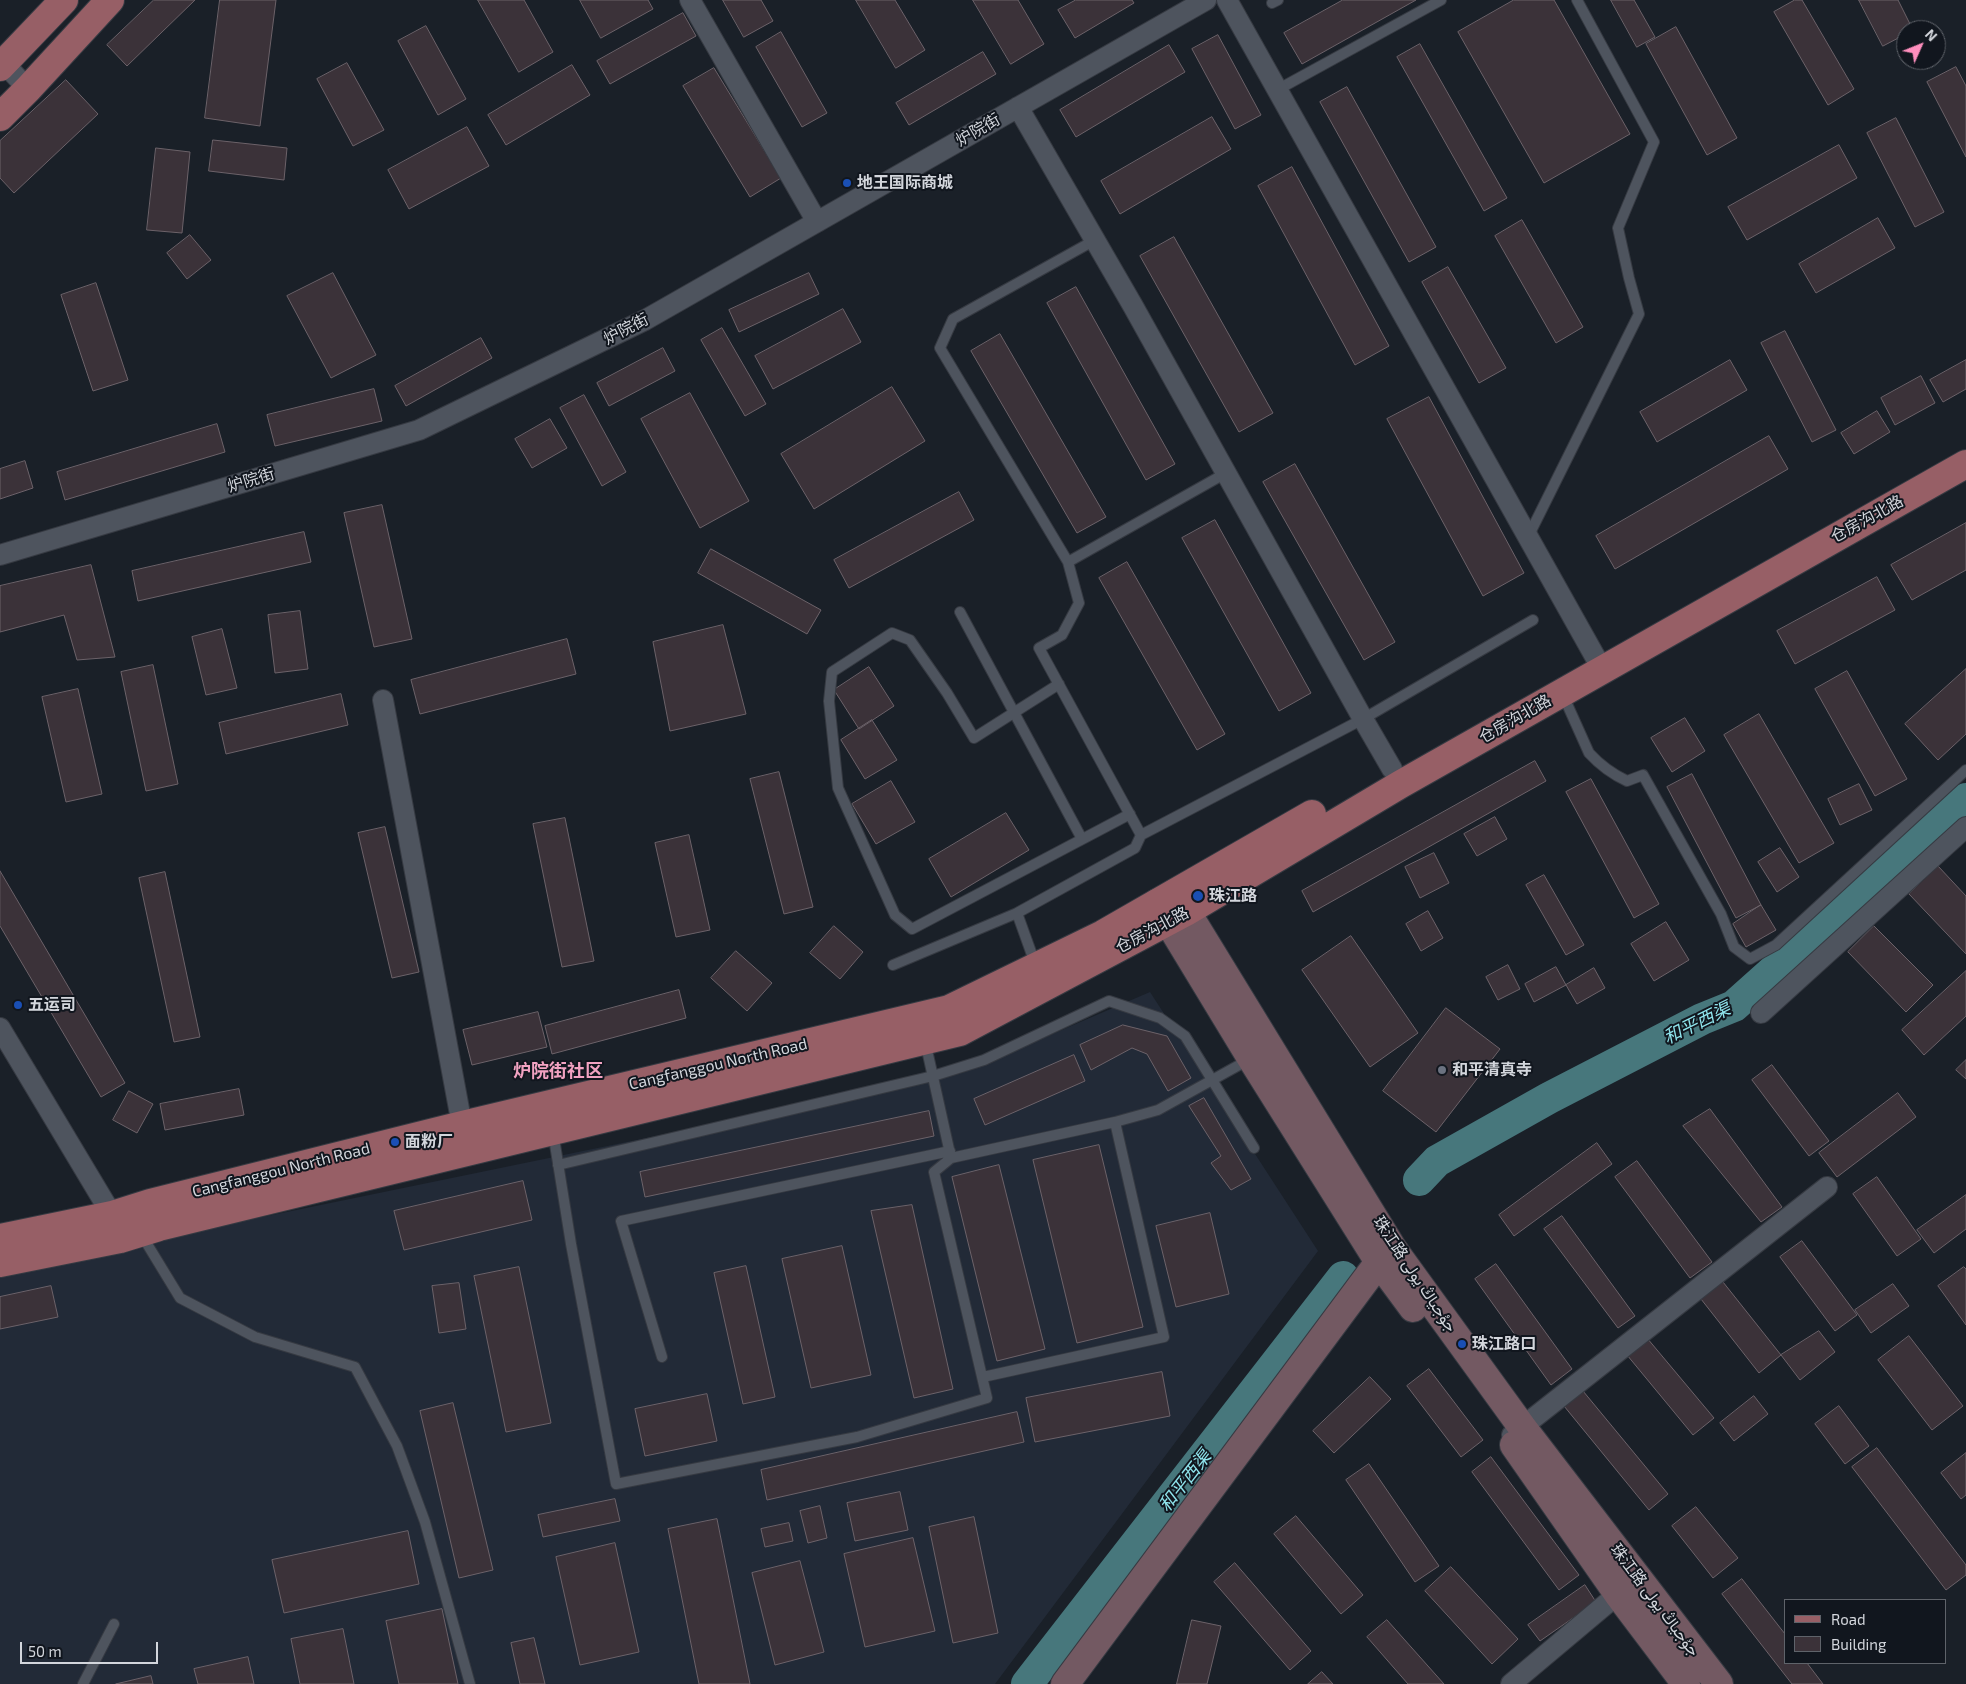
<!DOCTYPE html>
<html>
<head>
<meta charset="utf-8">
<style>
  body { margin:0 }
  #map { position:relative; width:1966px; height:1684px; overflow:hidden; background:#1a2028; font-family:"Exo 2",sans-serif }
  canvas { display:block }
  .legend { position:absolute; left:1784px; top:1599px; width:162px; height:65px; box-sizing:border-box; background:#11161e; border:1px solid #5f636a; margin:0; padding:6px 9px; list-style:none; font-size:15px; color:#d3d6dc }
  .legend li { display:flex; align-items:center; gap:10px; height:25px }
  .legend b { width:25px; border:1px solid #5f636a }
  .north { position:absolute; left:1896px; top:20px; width:50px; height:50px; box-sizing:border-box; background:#11161e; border:1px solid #5f636a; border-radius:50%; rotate:46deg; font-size:14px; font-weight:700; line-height:20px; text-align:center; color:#d3d6dc }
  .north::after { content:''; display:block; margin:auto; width:18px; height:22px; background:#fe8ebd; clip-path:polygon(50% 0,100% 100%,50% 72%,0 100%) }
  .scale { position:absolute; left:20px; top:1642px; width:138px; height:22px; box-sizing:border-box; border:2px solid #d3d6dc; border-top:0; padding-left:6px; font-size:15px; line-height:18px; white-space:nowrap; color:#d3d6dc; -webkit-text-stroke:4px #11161e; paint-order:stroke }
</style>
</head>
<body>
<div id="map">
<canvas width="1966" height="1684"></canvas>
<ul class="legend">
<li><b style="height:6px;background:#975f66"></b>Road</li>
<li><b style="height:14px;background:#3b3239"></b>Building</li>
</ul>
<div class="north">N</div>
<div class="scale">50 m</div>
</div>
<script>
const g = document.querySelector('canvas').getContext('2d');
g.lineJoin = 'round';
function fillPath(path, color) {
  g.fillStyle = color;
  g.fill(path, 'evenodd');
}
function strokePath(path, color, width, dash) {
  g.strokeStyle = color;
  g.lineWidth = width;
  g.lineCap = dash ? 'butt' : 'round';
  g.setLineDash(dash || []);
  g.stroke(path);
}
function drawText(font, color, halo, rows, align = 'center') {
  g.font = font + ' "Exo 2",Vazirmatn,"Noto Sans SC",sans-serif';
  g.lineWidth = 4;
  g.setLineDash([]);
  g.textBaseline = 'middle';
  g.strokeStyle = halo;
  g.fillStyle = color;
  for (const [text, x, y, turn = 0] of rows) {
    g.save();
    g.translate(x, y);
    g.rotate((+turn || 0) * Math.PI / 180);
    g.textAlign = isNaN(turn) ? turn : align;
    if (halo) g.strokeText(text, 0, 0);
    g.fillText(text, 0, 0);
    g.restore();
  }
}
fillPath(new Path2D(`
  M1150,992L1318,1251L995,1684H0V1275L141,1242L962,1073Z`), '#222a37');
strokePath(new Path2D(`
  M1419,1180L1437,1161L1549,1098L1702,1019L1734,1006L1966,799
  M1027,1684L1343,1277`), '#47777c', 32);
const building = new Path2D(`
  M154,0H195L127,66L107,45Z
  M220,0H276L260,126L205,118Z
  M478,0H524L553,52L519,72Z
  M580,0H648L653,9L601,38Z
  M723,0H761L773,21L744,37Z
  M856,0H895L925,50L896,68Z
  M973,0H1018L1044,44L1011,64Z
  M1076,0H1132L1134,3L1075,38L1058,10Z
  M1343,0H1416L1302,64L1284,33Z
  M1514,0H1554L1630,134L1544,183L1458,32Z
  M1611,0H1634L1655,37L1637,47Z
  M1795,0H1802L1854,89L1828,105L1774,12Z
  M1859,0H1898L1913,30H1906V34L1883,46Z
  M683,13L696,36L610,84L597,61Z
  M426,26L466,99L438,115L398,41Z
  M1676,27L1737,138L1707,155L1646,44Z
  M781,32L827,113L802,127L756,47Z
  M1218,35L1261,115L1235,129L1192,49Z
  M1420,44L1507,198L1484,211L1397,57Z
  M1169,45L1185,72L1076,137L1060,110Z
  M983,52L996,74L909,125L896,103Z
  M347,63L384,130L353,146L317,79Z
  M572,65L590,95L506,145L488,115Z
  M1956,67L1966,86V157L1927,82Z
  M714,68L781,178L750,197L683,86Z
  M66,80L98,114L14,193L0,178V141Z
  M1347,87L1436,247L1409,262L1320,102Z
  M1212,117L1231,149L1120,214L1101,181Z
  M1896,118L1944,212L1915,227L1867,133Z
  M467,127L489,166L409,209L388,170Z
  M213,140L287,148L284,180L209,171Z
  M1839,145L1857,178L1747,240L1728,207Z
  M156,148L190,152L182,233L147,230Z
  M1292,167L1389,346L1355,365L1258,186Z
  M1878,218L1895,248L1816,293L1799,264Z
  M1522,220L1583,327L1556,343L1495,236Z
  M190,235L211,260L187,279L167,253Z
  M1174,237L1273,413L1239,432L1140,256Z
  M1448,267L1506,368L1479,383L1422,282Z
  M333,273L376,355L331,378L287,296Z
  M809,273L819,294L739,332L729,310Z
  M96,283L128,380L93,391L61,295Z
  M1076,287L1175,464L1146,480L1047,303Z
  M843,309L861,342L773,389L755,356Z
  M722,328L766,404L745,416L701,340Z
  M1785,331L1836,430L1812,442L1761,343Z
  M1000,334L1106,517L1077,533L971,351Z
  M481,338L492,358L406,406L395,386Z
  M663,348L675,371L609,406L597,383Z
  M1730,360L1747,390L1657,442L1640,412Z
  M1966,360V389L1943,402L1930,380Z
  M1921,376L1935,403L1895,425L1881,398Z
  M892,387L925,441L814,509L781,454Z
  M374,389L382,421L275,446L267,415Z
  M690,393L749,501L700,528L641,419Z
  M584,395L626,472L602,486L560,408Z
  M1429,397L1524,573L1483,596L1387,419Z
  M1877,411L1890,432L1854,454L1841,433Z
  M550,419L567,448L532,468L515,439Z
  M217,424L225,452L65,500L57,472Z
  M1769,436L1788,469L1615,569L1596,536Z
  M25,461L33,488L0,499V469Z
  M1295,464L1395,642L1364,660L1263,482Z
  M959,492L974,520L849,588L834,560Z
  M382,505L412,639L374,647L344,513Z
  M1215,520L1311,693L1279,711L1182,538Z
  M1966,523V570L1912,600L1891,565Z
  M304,532L311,562L138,601L132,571Z
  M711,549L821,610L807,634L698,573Z
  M1127,562L1225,734L1197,750L1099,578Z
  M91,565L115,657L77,660L64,615L0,632V586Z
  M1877,577L1895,610L1795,664L1777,631Z
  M300,611L308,669L275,673L268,615Z
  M723,625L746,714L670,731L653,642Z
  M222,629L237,688L206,695L192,637Z
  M567,639L576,674L420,714L411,680Z
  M153,665L178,784L146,791L121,672Z
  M869,667L894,706L859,729L834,690Z
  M1966,669V734L1938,760L1905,724Z
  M1847,671L1907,779L1875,796L1815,689Z
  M78,689L102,794L66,802L42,697Z
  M341,694L348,725L226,754L219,723Z
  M1759,714L1834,843L1799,863L1724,735Z
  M1685,718L1705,751L1672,772L1651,738Z
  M872,720L897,760L865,779L841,740Z
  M1535,761L1546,781L1313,912L1302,891Z
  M779,772L813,907L784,914L750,779Z
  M1692,774L1761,905L1736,918L1667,787Z
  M1591,779L1659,904L1634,918L1566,792Z
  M891,781L915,822L876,844L852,804Z
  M1859,784L1872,810L1840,825L1828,799Z
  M1006,813L1029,850L951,897L929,859Z
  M1495,817L1507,839L1477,856L1464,834Z
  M565,818L594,961L562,967L533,824Z
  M385,827L419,972L392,978L358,833Z
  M689,835L710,930L676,937L655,843Z
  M1780,848L1799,877L1777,892L1758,862Z
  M1434,853L1449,883L1420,898L1405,867Z
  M1938,866L1966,896V954L1909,894Z
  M0,871L125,1083L101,1097L0,926Z
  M165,872L200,1037L174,1042L139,878Z
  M1544,875L1584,945L1566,955L1526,885Z
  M1761,905L1776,930L1746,947L1733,924Z
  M1428,911L1443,938L1421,951L1406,924Z
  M1666,922L1689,960L1654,981L1631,944Z
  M834,926L863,952L840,979L810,953Z
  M1874,926L1933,985L1906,1012L1848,952Z
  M1351,936L1418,1033L1370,1067L1302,970Z
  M736,951L772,983L747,1011L711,978Z
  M1508,965L1520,989L1498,1000L1486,977Z
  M1556,967L1566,985L1534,1002L1525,984Z
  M1594,968L1605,988L1577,1004L1566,985Z
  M1966,971V1016L1924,1055L1902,1030Z
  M679,990L686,1018L552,1054L545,1026Z
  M1446,1008L1500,1049L1436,1132L1383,1091Z
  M538,1012L547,1047L472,1065L463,1030Z
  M1123,1025L1167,1036L1191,1078L1168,1091L1147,1054L1132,1048L1091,1070L1080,1045Z
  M1074,1055L1085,1081L985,1125L974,1099Z
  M1966,1060V1079L1956,1070Z
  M1772,1065L1829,1141L1809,1156L1752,1080Z
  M239,1089L244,1115L165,1130L160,1104Z
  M129,1091L153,1104L137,1133L113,1120Z
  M1898,1093L1916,1117L1837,1177L1819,1153Z
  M1204,1098L1251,1179L1231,1190L1211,1163L1221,1156L1189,1106Z
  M1710,1109L1782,1207L1761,1222L1683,1126Z
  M929,1111L934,1136L645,1197L640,1172Z
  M1597,1143L1612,1164L1514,1236L1499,1215Z
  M1099,1145L1143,1327L1077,1343L1033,1160Z
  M1637,1161L1712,1262L1690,1278L1615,1177Z
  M999,1165L1045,1349L997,1361L952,1177Z
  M1877,1177L1921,1239L1897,1256L1853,1194Z
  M523,1181L532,1220L404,1250L394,1211Z
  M1966,1195V1229L1934,1253L1917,1230Z
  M912,1205L953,1389L914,1398L871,1211Z
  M1210,1213L1229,1294L1176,1307L1156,1226Z
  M1562,1216L1635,1316L1618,1328L1544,1229Z
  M1802,1241L1857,1315L1835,1331L1780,1257Z
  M842,1246L871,1375L811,1388L782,1259Z
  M1496,1264L1572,1369L1551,1385L1475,1279Z
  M746,1266L775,1397L743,1404L714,1273Z
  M519,1267L551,1423L506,1432L474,1276Z
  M1964,1267L1966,1269V1325L1938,1286Z
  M1723,1282L1781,1355L1759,1373L1701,1299Z
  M459,1283L466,1329L439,1333L432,1286Z
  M1893,1284L1909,1306L1871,1333L1855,1310Z
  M51,1286L58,1317L0,1329V1297Z
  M1819,1331L1835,1352L1800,1380L1781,1355Z
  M1909,1336L1963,1406L1932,1430L1878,1360Z
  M1647,1338L1714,1418L1693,1435L1627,1355Z
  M1429,1369L1483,1440L1461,1457L1407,1386Z
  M1162,1372L1170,1416L1035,1442L1026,1398Z
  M1370,1377L1391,1399L1334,1453L1313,1431Z
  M1583,1391L1668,1494L1649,1510L1564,1406Z
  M707,1394L717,1441L645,1456L635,1409Z
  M1754,1396L1768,1414L1734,1441L1720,1423Z
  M453,1403L493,1570L459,1578L420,1411Z
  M1839,1406L1869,1446L1845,1464L1815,1424Z
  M1017,1412L1024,1442L767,1500L761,1470Z
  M1877,1448L1966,1565V1575L1946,1590L1852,1467Z
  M1966,1453V1495L1961,1499L1941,1473Z
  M1491,1457L1579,1575L1559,1590L1472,1472Z
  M1369,1464L1439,1566L1415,1582L1346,1480Z
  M900,1492L908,1530L855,1541L847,1503Z
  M615,1499L620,1521L543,1537L538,1515Z
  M820,1506L827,1538L808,1543L800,1511Z
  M1696,1507L1738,1558L1713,1578L1672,1526Z
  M1296,1516L1363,1595L1341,1614L1274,1534Z
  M974,1517L998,1633L953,1643L929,1527Z
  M717,1519L750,1684H699L668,1529Z
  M789,1523L793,1541L765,1547L761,1529Z
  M408,1531L419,1584L284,1613L272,1560Z
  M913,1538L935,1631L865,1647L844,1554Z
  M615,1543L639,1652L580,1665L556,1557Z
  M800,1561L824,1652L775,1665L752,1573Z
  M1235,1563L1311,1651L1290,1670L1214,1582Z
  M1451,1567L1518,1639L1492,1664L1425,1591Z
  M1742,1579L1785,1634V1663H1807L1823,1684H1792L1722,1594Z
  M1585,1585L1596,1602L1540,1641L1528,1625Z
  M442,1609L458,1684H399L386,1621Z
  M1192,1620L1221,1626L1207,1684H1177Z
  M1387,1620L1444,1684H1408L1367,1637Z
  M343,1629L354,1684H300L291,1639Z
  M534,1638L545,1684H520L511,1643Z
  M248,1657L254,1684H198L194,1669Z
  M1322,1672L1333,1684H1308Z
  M151,1676L153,1684H116Z`);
fillPath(building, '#3b3239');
strokePath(building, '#6c6269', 1);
const lane = new Path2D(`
  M1272,3L1278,0
  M1277,90L1441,0
  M1095,240L953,319L940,348L1068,562L1226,473
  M1528,537L1639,314L1629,278L1618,228L1654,142L1577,0
  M960,612L1082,839
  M1059,684L974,738L947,693L910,640L892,633L832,672L829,701L838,788L895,915L912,929L1130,814
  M1563,695L1589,753C1600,765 1612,774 1627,781L1643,775L1721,914L1734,947L1750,959L1776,945L1966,770
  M1141,835L1363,719L1533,620
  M1017,913L1036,966
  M893,965L1017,913L1135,848L1141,835L1039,648L1062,635L1079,603L1068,562
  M925,1041L951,1158L1115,1122L1158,1110L1250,1059
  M553,1132L571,1244L616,1484L857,1437L987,1398L934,1172L951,1158
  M558,1165L933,1076L984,1060L1109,1001L1160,1018L1185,1036L1254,1148
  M141,1234L180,1298L255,1337L355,1367L397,1446L425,1522L470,1684
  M662,1357L621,1221L950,1151
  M983,1377L1164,1337L1115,1122
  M83,1684L114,1624`);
const street = new Path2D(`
  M690,0L817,222
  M1227,0L1602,669
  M0,59L28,89
  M1018,107L1133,306L1363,719L1392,769
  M0,555L419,430L645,320L1206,0
  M383,700L462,1125L461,1137
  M1761,1013L1966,827
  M0,1028L112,1215L116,1227
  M1512,1435L1827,1187
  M1511,1684L1618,1594`);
const secondary = new Path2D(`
  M1175,893L1393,1249L1522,1427L1719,1684
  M1157,903L1251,1058L1379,1262L1413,1308
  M1514,1445L1618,1594L1686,1684
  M1065,1684L1379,1262L1392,1250`);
const primary = new Path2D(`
  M0,67L64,0
  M0,117L28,89L110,0
  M0,1238L112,1215L150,1203L462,1125L949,1009L1103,934L1312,814
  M0,1263L120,1239L159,1227L960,1032L1186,912L1401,784L1966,464`);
strokePath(lane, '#363a42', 12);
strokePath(street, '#363a42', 22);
strokePath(secondary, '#363a42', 30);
strokePath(primary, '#363a42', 30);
strokePath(lane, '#4e545e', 10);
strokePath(street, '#4e545e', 20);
strokePath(secondary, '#735962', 28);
strokePath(primary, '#975f66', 28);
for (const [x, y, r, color] of [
  [847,183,5,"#1a4fb4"],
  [1198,896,6,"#1a4fb4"],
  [18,1005,5,"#1a4fb4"],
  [1442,1070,5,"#6b7280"],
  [395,1142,5,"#1a4fb4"],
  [1462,1344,5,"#1a4fb4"]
]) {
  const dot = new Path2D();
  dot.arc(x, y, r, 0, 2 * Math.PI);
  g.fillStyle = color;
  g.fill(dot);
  strokePath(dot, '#11161e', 2);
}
drawText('16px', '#d3d6dc', '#11161e', [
  ["炉院街",978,130,-30],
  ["炉院街",626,329,-27],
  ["炉院街",251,480,-17],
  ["仓房沟北路",1867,519,-29],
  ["仓房沟北路",1515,719,-30],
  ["仓房沟北路",1152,930,-28],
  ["Cangfanggou North Road",718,1064,-13],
  ["Cangfanggou North Road",281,1170,-14],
  ["珠江路 جۇجياڭ يولى",1415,1274,56],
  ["珠江路 جۇجياڭ يولى",1655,1600,53]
]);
drawText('bold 16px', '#d3d6dc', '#11161e', [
  ["地王国际商城",857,183],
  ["珠江路",1209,896],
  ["五运司",28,1005],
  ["和平清真寺",1452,1070],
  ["面粉厂",405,1142],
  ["珠江路口",1472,1344]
], 'left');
drawText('italic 18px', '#8fe4ec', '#11161e', [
  ["和平西渠",1697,1023,-26],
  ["和平西渠",1185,1481,-52]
]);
drawText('bold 18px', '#f2a3c2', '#11161e', [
  ["炉院街社区",558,1071]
]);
</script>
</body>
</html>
